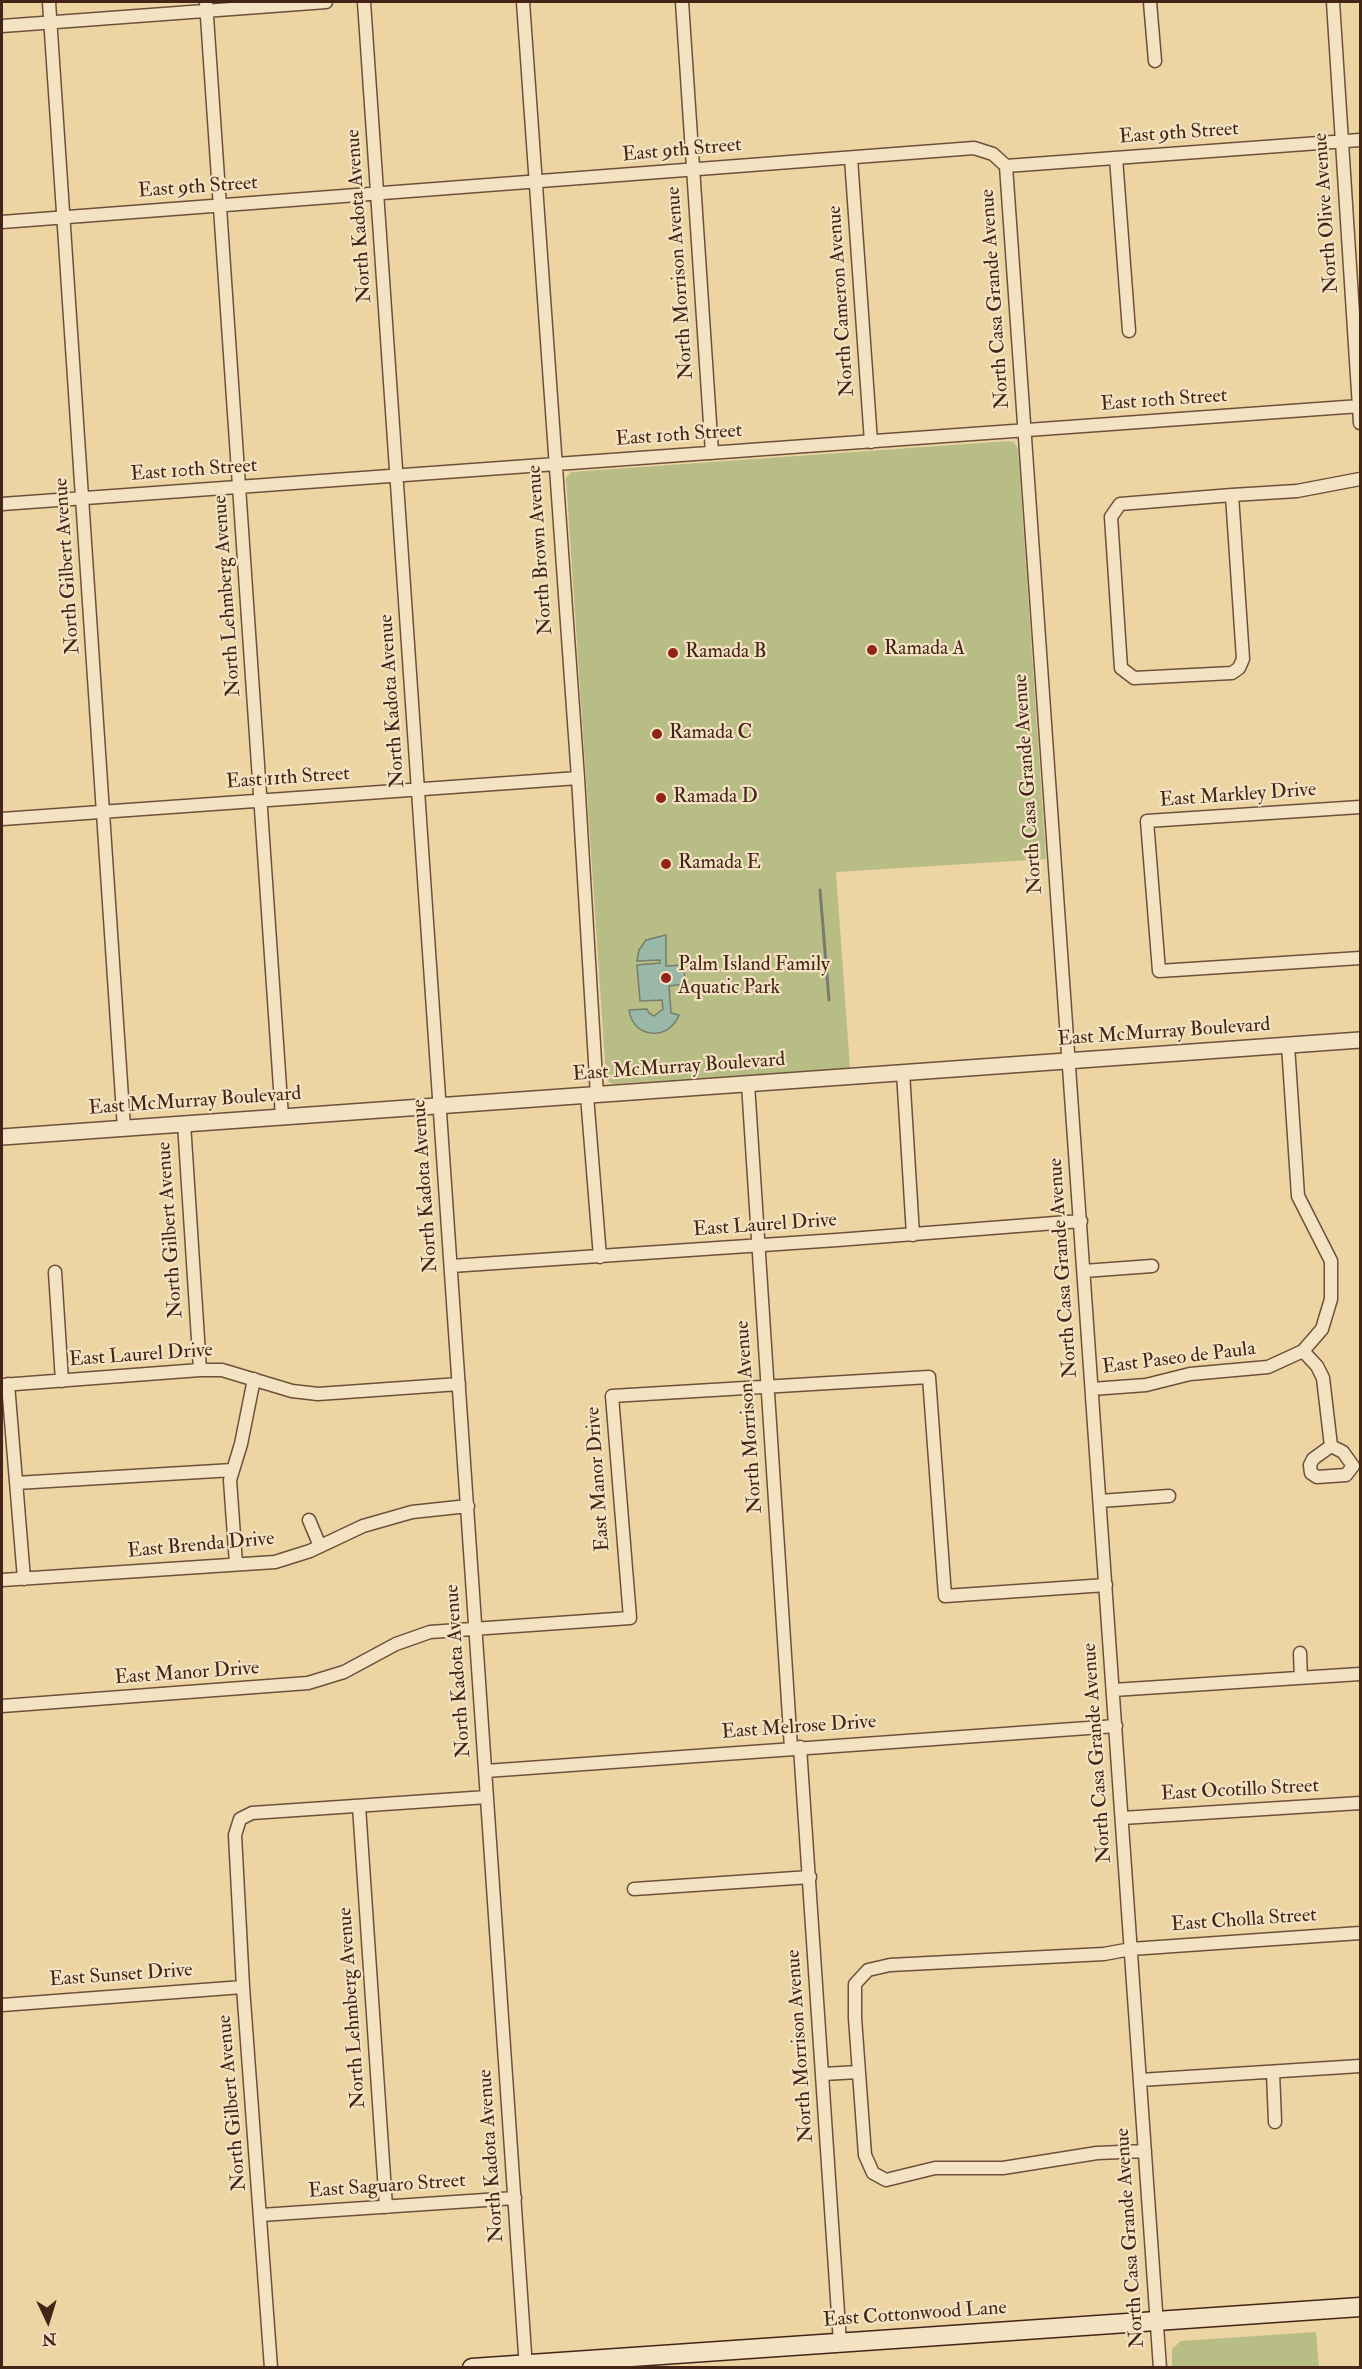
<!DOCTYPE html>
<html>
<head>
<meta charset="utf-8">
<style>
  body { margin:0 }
  #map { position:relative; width:1362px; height:2369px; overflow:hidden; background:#ecd4a3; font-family:"IM FELL Double Pica",serif }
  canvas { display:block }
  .frame { position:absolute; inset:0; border:3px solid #442417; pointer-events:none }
  .north { position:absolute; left:18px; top:2291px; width:60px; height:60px; -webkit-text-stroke:4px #f3e3c3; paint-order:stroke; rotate:176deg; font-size:16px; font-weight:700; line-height:24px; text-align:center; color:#442417 }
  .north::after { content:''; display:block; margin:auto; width:21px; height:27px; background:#442417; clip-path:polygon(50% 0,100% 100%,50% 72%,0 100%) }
</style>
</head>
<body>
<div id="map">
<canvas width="1362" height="2369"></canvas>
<div class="frame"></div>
<div class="north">N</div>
</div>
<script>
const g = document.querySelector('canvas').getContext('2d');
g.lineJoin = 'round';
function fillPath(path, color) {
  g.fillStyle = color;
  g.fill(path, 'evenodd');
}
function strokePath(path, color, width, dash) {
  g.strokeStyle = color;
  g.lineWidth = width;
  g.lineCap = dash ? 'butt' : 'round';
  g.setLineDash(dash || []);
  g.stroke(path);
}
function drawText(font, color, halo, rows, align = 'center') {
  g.font = font + ' "IM FELL Double Pica",serif';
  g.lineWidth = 4.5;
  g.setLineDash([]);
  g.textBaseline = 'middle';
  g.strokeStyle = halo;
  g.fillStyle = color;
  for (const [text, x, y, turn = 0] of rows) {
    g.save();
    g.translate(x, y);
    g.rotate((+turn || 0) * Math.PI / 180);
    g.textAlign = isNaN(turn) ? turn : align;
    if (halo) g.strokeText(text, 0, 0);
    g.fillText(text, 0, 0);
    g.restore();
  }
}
fillPath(new Path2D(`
  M1009,441L1014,442L1018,449L1046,859L836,872L850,1068L613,1084L609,1082L606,1077L566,478L571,472Z
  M1316,2332L1319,2367H1172V2349L1181,2341Z`), '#b8bd85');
const water = new Path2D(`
  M666,935V966L684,965L685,984L669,986L671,1013L679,1015C669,1041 633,1039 629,1010L647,1009L649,1013L654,1016L663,1009L662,1000L640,1001L637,965L660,963V960L637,961L639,950L646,940Z`);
fillPath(water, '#99b8a7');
strokePath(water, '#777d6d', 1.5);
strokePath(new Path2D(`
  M820,890L829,1000`), '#777d6d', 3);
const minor = new Path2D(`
  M49,2L124,1128
  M206,2L282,1117
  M364,2L526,2368
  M523,2L578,778L597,1095
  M682,2L712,453
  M1150,2L1155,61
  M1333,2L1360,423
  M2,26L326,2
  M851,158L871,442
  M1116,158L1129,331
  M1006,166L1160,2368
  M2,222L974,148L993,154L1006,166L1360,140
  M1232,495L1243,659L1239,668L1232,673L1134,678L1121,668L1111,517L1120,504Z
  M1232,495L1297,491L1360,479
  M2,504L1360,406
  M1360,807L1147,821L1159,971L1360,958
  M2,819L578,778
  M903,1072L913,1235
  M748,1084L791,1748
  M587,1096L600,1257
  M184,1123L200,1370
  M451,1266L837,1240L1081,1221
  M1084,1271L1152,1266
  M55,1272L62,1381
  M1303,1351L1317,1366L1323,1378L1331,1446
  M8,1384L24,1579
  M2,1385L200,1370H222L292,1391L318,1394L459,1384
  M1092,1389L1146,1385L1190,1374L1268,1367L1303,1351L1322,1329L1331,1299V1261L1298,1196L1288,1045
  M1331,1446L1343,1452L1353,1466L1346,1475L1317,1477L1311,1473L1310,1465L1313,1459Z
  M16,1483L233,1470
  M1100,1501L1169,1496
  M309,1520L320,1546
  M236,1564L230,1480L241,1444L254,1379
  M2,1580L275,1562L310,1551L363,1526L412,1512L468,1506
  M1300,1653L1301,1678
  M1113,1690L1360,1674
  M2,1706L308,1683L344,1672L396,1644L430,1632L630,1618L612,1396L929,1377L945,1596L1106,1585
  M800,1747L840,2343
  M486,1771L1116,1726
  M359,1806L386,2207
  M1122,1818L1360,1803
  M634,1889L810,1877
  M2,2005L243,1987
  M1273,2072L1275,2122
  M823,2074L859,2072
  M1140,2080L1360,2066
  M1145,2151L1097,2153L1003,2168H935L886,2180L873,2173L865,2155L855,2018V1984L868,1970L890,1965L1104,1954L1131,1949L1360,1933
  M261,2215L515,2198
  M271,2368L243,1987L235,1835L240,1819L252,1813L487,1797`);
const tertiary = new Path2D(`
  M2,1137L1360,1040`);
const secondary = new Path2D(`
  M472,2368L1360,2307`);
strokePath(minor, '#6e503a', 15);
strokePath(tertiary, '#6e503a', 18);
strokePath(secondary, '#442417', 21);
strokePath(minor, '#f3e3c3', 12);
strokePath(tertiary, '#f3e3c3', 15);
strokePath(secondary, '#f3e3c3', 18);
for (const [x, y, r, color] of [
  [872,650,6,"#8f2418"],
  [673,653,6,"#8f2418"],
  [657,734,6,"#8f2418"],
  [661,798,6,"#8f2418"],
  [666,864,6,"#8f2418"],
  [666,978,6,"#8f2418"]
]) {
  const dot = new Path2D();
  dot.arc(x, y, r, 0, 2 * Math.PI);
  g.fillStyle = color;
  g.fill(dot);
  strokePath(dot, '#f3e3c3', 2);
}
drawText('20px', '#442417', '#f3e3c3', [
  ["East 9th Street",1179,134,-4],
  ["East 9th Street",682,151,-5],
  ["East 9th Street",198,188,-4],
  ["North Olive Avenue",1327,213,-94],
  ["North Kadota Avenue",360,216,-94],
  ["North Morrison Avenue",681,283,-94],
  ["North Casa Grande Avenue",996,299,-94],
  ["North Cameron Avenue",842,301,-94],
  ["East 10th Street",1164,401,-4],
  ["East 10th Street",679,436,-4],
  ["East 10th Street",194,471,-4],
  ["North Brown Avenue",541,550,-94],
  ["North Gilbert Avenue",68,566,-94],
  ["North Lehmberg Avenue",228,596,-94],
  ["North Kadota Avenue",393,701,-94],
  ["East 11th Street",288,779,-4],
  ["North Casa Grande Avenue",1029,784,-94],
  ["East Markley Drive",1238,796,-4],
  ["East McMurray Boulevard",1164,1033,-4],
  ["East McMurray Boulevard",679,1068,-4],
  ["East McMurray Boulevard",195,1102,-4],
  ["North Kadota Avenue",426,1186,-94],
  ["East Laurel Drive",765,1226,-4],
  ["North Gilbert Avenue",171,1230,-94],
  ["North Casa Grande Avenue",1064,1268,-94],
  ["East Laurel Drive",141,1356,-4],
  ["East Paseo de Paula",1179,1359,-7],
  ["North Morrison Avenue",750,1417,-94],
  ["East Manor Drive",599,1479,-94],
  ["East Brenda Drive",201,1546,-5],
  ["North Kadota Avenue",459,1671,-94],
  ["East Manor Drive",187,1674,-4],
  ["East Melrose Drive",799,1728,-4],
  ["North Casa Grande Avenue",1098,1753,-94],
  ["East Ocotillo Street",1240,1791,-3],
  ["East Cholla Street",1244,1921,-4],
  ["East Sunset Drive",121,1976,-4],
  ["North Lehmberg Avenue",353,2008,-94],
  ["North Morrison Avenue",801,2046,-94],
  ["North Gilbert Avenue",233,2103,-95],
  ["North Kadota Avenue",492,2156,-94],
  ["East Saguaro Street",387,2187,-4],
  ["North Casa Grande Avenue",1131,2238,-94],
  ["East Cottonwood Lane",915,2315,-4]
]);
drawText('20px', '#442417', '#f3e3c3', [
  ["Ramada A",884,650],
  ["Ramada B",685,653],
  ["Ramada C",669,734],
  ["Ramada D",673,798],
  ["Ramada E",678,864],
  ["Palm Island Family",678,966],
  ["Aquatic Park",678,989]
], 'left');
</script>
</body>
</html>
